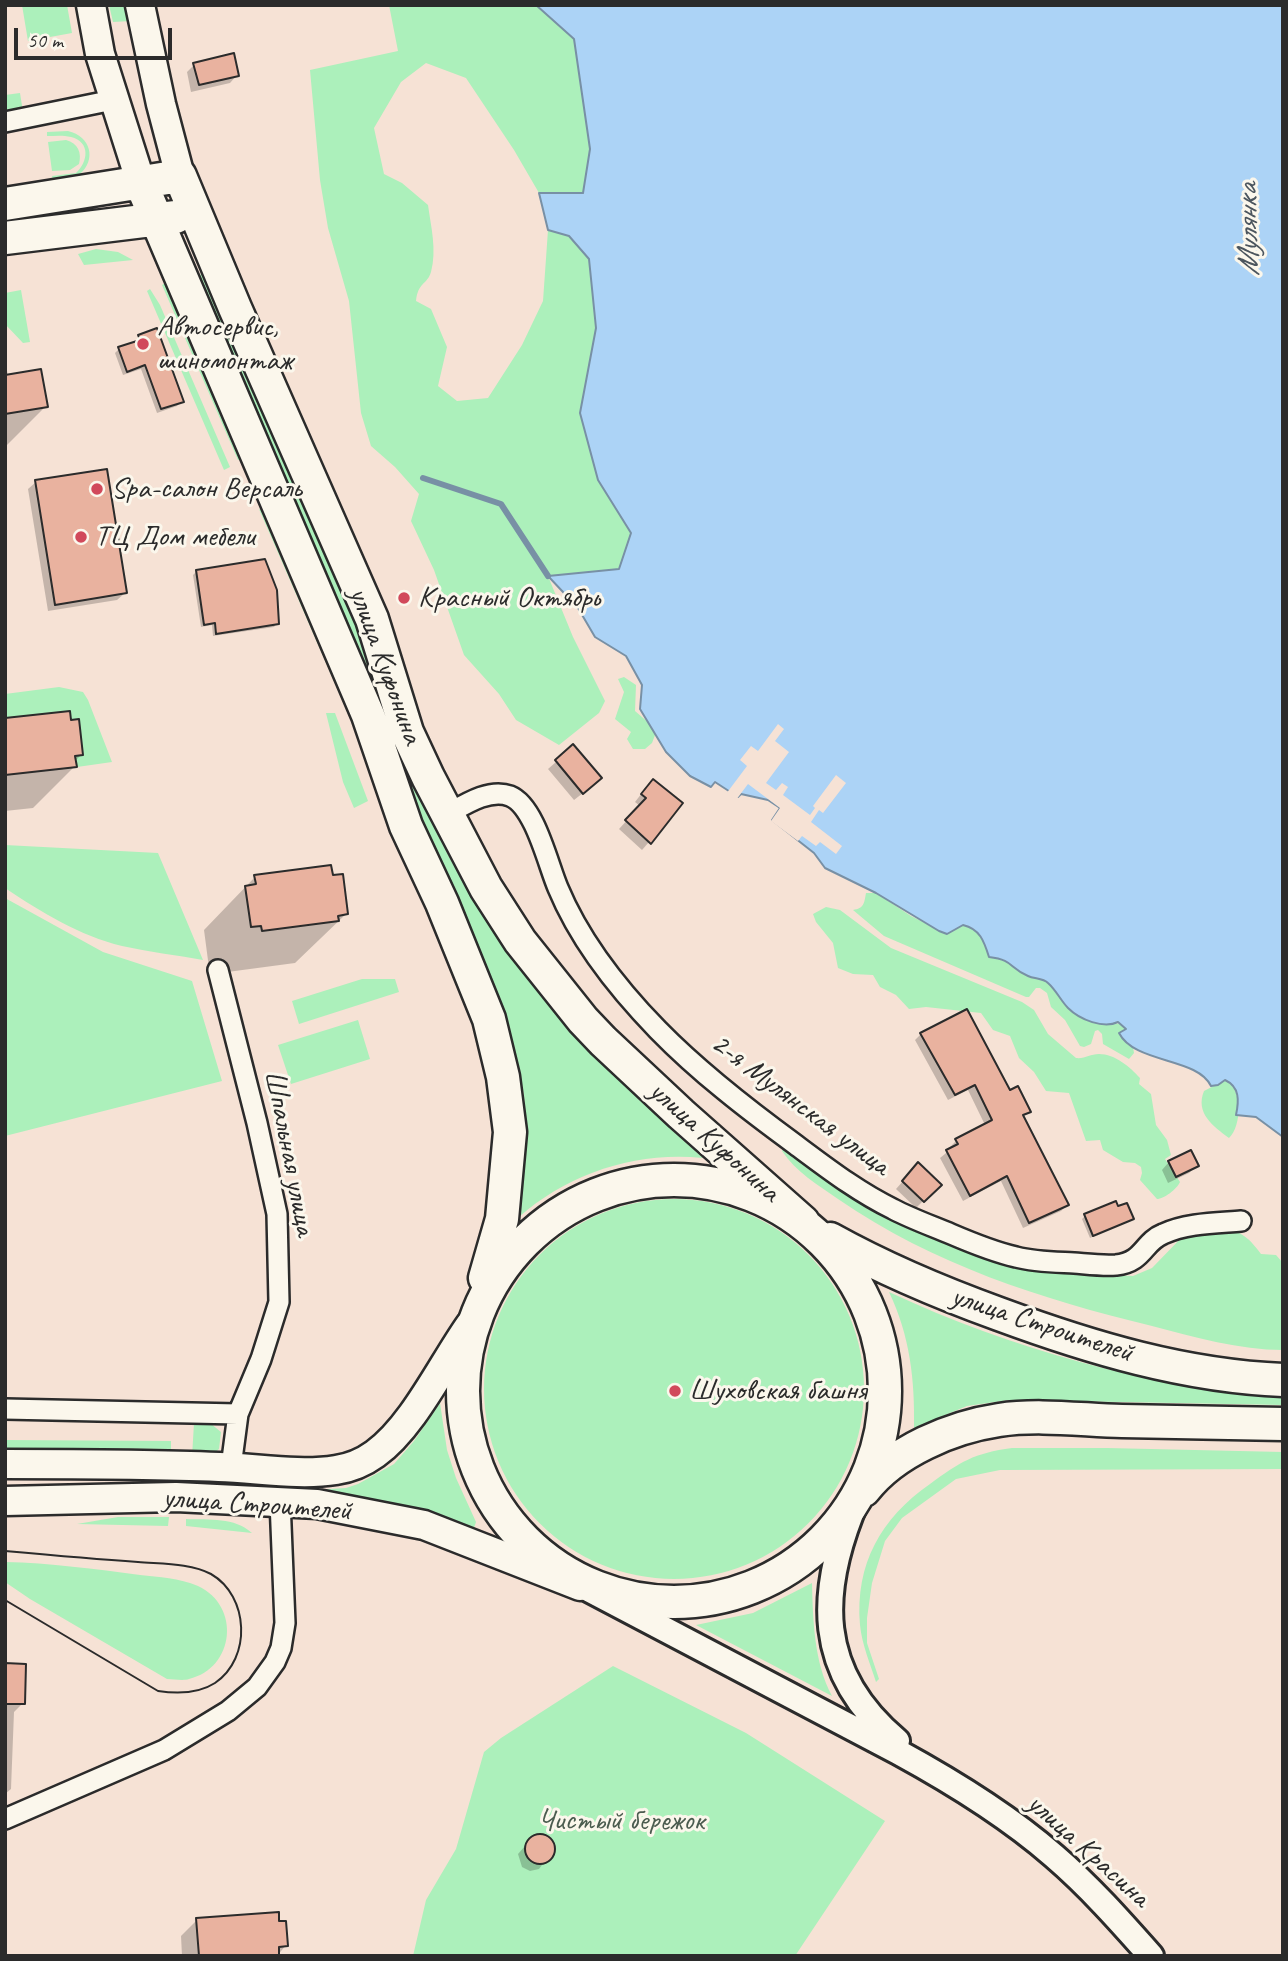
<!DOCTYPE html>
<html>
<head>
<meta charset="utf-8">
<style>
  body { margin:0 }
  #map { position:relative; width:1288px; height:1961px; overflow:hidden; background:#f6e2d5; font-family:Caveat,sans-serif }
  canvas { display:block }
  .frame { position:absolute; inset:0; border:7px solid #2b2b2b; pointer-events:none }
  .scale { position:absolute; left:14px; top:28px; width:158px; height:32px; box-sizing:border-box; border:4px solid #2b2b2b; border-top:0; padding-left:9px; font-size:21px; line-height:24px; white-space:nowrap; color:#2b2b2b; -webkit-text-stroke:5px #fbf7ec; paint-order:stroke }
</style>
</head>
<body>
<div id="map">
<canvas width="1288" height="1961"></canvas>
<div class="frame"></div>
<div class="scale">50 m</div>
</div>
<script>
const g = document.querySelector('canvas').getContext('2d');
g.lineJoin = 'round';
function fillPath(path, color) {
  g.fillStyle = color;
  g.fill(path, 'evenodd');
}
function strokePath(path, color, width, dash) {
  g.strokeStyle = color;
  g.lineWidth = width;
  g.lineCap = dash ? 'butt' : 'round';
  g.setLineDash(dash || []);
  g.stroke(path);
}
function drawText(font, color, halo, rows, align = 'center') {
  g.font = font + ' Caveat,sans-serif';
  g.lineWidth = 6;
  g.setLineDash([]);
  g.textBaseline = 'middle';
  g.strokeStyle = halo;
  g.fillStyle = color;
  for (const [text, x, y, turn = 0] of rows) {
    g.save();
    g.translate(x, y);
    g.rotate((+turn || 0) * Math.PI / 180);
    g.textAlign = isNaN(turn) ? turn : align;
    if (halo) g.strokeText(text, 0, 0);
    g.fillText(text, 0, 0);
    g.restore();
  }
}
fillPath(new Path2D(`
  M22,5H67L72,33L28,41Z
  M109,5H128L131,21L113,22Z
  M389,5H536L574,39L590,149L583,193H539L514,150L466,78L426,63L401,82L374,128L384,174L402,183L428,205C431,227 437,250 431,272C427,285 418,282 416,301L431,309L447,347L438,386L457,401L488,398L522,345L543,301L548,230L569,236L589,259L596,328L580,413L598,480L631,533L619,569L548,576L573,637L605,701L599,713L559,745L516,720L499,694L464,655L434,570L411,521L419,494L395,467L371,446L361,413L349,301L328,228L320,180L310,70L398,51Z
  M20,93L23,112L5,114V95Z
  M68,131C91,136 97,160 79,175L53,180L52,176L76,173C88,162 91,142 71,137C63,135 55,136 47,136V132Z
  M66,140C78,143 82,153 79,164L70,170L52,171L48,142Z
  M96,249L118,252L133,260L84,265L78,254Z
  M207,272L393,697L383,703L197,276Z
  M167,282L242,458L238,460L162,285Z
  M150,289L160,305L230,467L224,470L147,291Z
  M21,290L30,342L23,343L5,324V293Z
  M259,509L265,512L358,714L350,718Z
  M624,677L636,685L635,711L657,730L652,743L645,749H633L627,739L631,732L615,719L624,692L618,679Z
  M59,687L83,692L88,700L112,762L77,767L75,756L83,755L79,719L71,720L70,711L5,718V694Z
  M326,713H335L368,801L354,808L343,782Z
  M385,713C409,766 429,822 458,873C524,988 605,1070 703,1158C636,1151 569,1173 519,1217L526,1141L524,1095L515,1051L480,953L376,718Z
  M5,845L158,853L203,960C176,955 149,952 122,946C80,936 41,912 5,888Z
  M866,893H876L911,916L947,934L963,925C980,929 984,941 989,957L1005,959L1023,974L1047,981L1066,1006L1091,1022L1122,1024L1127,1029L1126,1042L1133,1047L1134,1053L1129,1059L1103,1044L1102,1034L1098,1030L1095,1031L1091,1044L1084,1047L1080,1046L1065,1020L1051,1007L1047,993L1040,988H1036L1029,997H1026L884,936L853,910C864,908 864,904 866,893Z
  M5,898L103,952L192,981L222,1081L5,1136Z
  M826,907L840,910L891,948L1022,1002L1034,1010L1048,1034L1076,1058C1085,1059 1090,1054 1099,1054C1115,1054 1130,1067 1140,1078L1139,1084L1151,1094L1156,1125L1167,1140L1171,1155L1165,1159L1180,1182C1177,1189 1164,1199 1157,1199L1140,1180L1142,1173L1141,1167L1135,1163L1123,1162L1103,1150L1100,1140L1086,1141L1069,1093L1046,1091L1034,1072L1019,1058L1010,1036L993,1030L981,1013L926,1007L909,1009L896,995L880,987L873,975L853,974L838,968L833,943L816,922L813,914Z
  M362,979H395L399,992L299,1024L292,1001Z
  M358,1020L370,1059L291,1084L278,1045Z
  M1225,1080C1243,1088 1242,1126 1229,1138C1213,1126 1195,1113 1204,1091Z
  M784,1147L997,1258L1038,1271L1133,1276L1152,1268L1184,1235C1222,1231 1236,1219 1261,1254L1276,1255L1283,1263V1350C1239,1350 1195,1337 1152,1326C1041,1299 934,1265 838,1199C818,1185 796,1172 782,1151Z
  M484 1389a190 190 0 1 1 380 0a190 190 0 1 1-380 0Z
  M889,1292C1013,1350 1146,1386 1283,1398V1405L1009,1400L967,1406L914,1428C915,1380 910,1336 889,1292Z
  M440,1403L447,1450L456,1478L476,1522L474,1528L185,1486V1482L313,1490L346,1488L358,1484L394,1464L414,1441Z
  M194,1423H210L221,1432L219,1449L211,1456L192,1457Z
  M5,1440L171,1441V1449L5,1448Z
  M1012,1448H1107L1283,1452V1469L1000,1470L956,1479L902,1518L885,1541L872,1583L867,1618V1643L879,1679L876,1682C870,1663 862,1645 860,1625C855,1564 881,1518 930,1484C960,1462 974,1453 1012,1448Z
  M118,1517H169L168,1526L77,1524Z
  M186,1519C210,1520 234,1517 252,1533L186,1526Z
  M5,1562C50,1563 95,1569 140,1575C159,1577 179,1578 198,1586C241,1606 235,1668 189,1679C183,1681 174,1679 167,1679L30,1599L5,1582Z
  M812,1583C813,1621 814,1662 832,1696L696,1625L753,1613Z
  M613,1666L746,1733L885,1821L795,1956H413L426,1900L456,1849L484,1752L501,1738Z`), '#acf0bb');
const water = new Path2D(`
  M536,5H1283V1137L1256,1117L1236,1115C1239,1101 1240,1087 1225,1080L1218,1085L1211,1086C1197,1057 1135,1064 1119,1033L1126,1029L1118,1022C1104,1029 1080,1020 1068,1008C1061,1001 1056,990 1048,983C1043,978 1034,979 1028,976C1009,968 1014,960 989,957C984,941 980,929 963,925L947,934L939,931L876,893L825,868L814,853L772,820L780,808L768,800L741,794L738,797L715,782L711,787L690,776L666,752L640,709L642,685L626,656L595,637L578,608L548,576L619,569L631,533L598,480L580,413L596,328L589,259L569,236L548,230L539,193H583L590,149L574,39Z`);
fillPath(water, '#acd3f6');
strokePath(water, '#7890a5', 2);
fillPath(new Path2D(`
  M778,724L784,729L775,741L789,752L766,783L776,790L782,783L788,787L783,795L810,815L815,808L813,806L836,775L846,783L823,813L819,810L811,822L842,846L836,854L820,842L816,846L802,836L798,841L771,821L780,808L748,784L736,800L726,794L747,766L740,760L751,746L758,751Z`), '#f6e2d5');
fillPath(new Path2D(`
  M194,65L237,75L230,83L191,92L187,72Z
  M139,337L182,401L177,406L157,413L141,369L123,375L115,353L119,349L135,343Z
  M5,359L8,376L46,406L5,447Z
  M36,482L125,593L117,600L48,611L28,489Z
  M196,572L277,623L274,627L213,636L212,625L201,627L193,575Z
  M5,721L82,754L74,762L75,766L33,808L5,811Z
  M573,747L592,786L574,800L548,769Z
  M645,789L649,842L642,850L619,829L640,806L635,802Z
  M255,877L346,914L295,963L220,973L209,968L204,930Z
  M921,1034L1010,1092L1029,1111L1022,1118L1067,1205L1061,1211L1023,1228L1001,1181L963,1201L940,1158L951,1149L950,1147L956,1141L985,1125L968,1090L948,1100L915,1040Z
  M1169,1162L1197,1166L1189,1173L1168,1183L1162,1170Z
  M911,1172L939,1185L916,1208L896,1189Z
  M1117,1209L1132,1219L1090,1238L1082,1219L1085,1216Z
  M5,1665L23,1703L14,1712L11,1789L5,1794Z
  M540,1835L551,1841L554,1849L539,1869L530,1871L522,1867L518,1854L532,1838Z
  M197,1920L277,1923L286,1945L277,1956H182L181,1936Z`), '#0003');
strokePath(new Path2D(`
  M423,478L501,504L548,576`), '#7890a5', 6);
const building = new Path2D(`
  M234,53L239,76L199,85L193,63Z
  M157,328L184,402L161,409L145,365L127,372L118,347L140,340L138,335Z
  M41,369L48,407L5,414V375Z
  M107,469L127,593L55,605L35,480Z
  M265,559L277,590L279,624L216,634L215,623L204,625L196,570Z
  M70,711L71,720L79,719L83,755L75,756L77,767L5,775V718Z
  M573,744L602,778L583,794L555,760Z
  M653,779L683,803L651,844L625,820L646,798L641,794Z
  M331,865L333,875L343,874L348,914L338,916L339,921L262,931L261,926L251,927L245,886L256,884L254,875Z
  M967,1009L1010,1090L1018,1086L1031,1112L1023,1115L1069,1205L1029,1223L1007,1176L970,1196L946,1150L958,1144L955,1139L992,1120L975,1085L955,1095L920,1033Z
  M1191,1150L1199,1166L1176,1177L1168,1161Z
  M918,1162L942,1185L924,1202L902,1181Z
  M1116,1201L1118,1206L1127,1203L1134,1219L1093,1236L1084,1214Z
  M5,1663L26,1664L25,1704H5Z
  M525 1849a15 15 0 1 1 30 0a15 15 0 1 1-30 0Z
  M279,1912V1921H286L288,1946L279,1947V1956H199L196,1918Z`);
fillPath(building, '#e9b29f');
strokePath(building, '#2b2b2b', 2);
const minor = new Path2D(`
  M5,122L113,100
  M446,815C464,805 489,788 510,796C535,806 548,865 558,888C580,941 619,990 658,1030C700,1073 748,1110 796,1145C827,1168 858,1192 893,1209C912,1219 932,1226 951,1234C972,1243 994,1252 1016,1257C1035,1262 1054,1262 1074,1263C1087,1264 1102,1266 1116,1265C1144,1262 1143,1242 1163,1234C1186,1223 1216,1223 1241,1221
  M218,970L257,1123L277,1214L279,1302L261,1359L238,1414L231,1467
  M5,1409L238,1414
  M5,1819L164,1750L228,1711L257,1687L275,1662L281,1648L285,1623L280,1501`);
const tertiary = new Path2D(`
  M857,1499C817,1592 815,1672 897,1741
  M590,1590L898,1752C953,1782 1007,1815 1054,1856C1089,1886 1120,1921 1151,1956`);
const secondary = new Path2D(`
  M91,5L100,54L141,183
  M140,5L161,104L180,176
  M5,1464C76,1464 148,1464 219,1467C257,1468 298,1476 336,1470C350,1468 364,1462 375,1454C413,1427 443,1363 470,1325
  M5,1501L176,1497L317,1504L424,1525L580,1586`);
const primary = new Path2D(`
  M141,183L368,715L406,826L442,903L489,1019L503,1077L510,1132L502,1219L485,1278
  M5,204L180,176L235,308L372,619L407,732L428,777L486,888L520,941L583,1020L603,1041L681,1114L803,1222
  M5,238L176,217
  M463 1391a211 211 0 1 1 422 0a211 211 0 1 1-422 0Z
  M830,1239C884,1269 941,1293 999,1314C1091,1348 1185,1376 1283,1380
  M864,1490C894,1451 952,1427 999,1420C1039,1414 1082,1420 1122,1421C1176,1422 1229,1423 1283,1424`);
strokePath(minor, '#2b2b2b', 24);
strokePath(tertiary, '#2b2b2b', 30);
strokePath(secondary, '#2b2b2b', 33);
strokePath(primary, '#2b2b2b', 37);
strokePath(minor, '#fbf7ec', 19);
strokePath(tertiary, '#fbf7ec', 24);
strokePath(secondary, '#fbf7ec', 28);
strokePath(primary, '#fbf7ec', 32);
strokePath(new Path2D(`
  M5,1551C49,1555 94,1559 138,1562C161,1564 191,1563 211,1574C249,1596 252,1658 215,1683C198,1694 178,1694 158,1691L5,1600`), '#2b2b2b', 2);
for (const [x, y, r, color] of [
  [143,344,7,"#d1495b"],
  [97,489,7,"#d1495b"],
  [81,537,7,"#d1495b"],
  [404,598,7,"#d1495b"],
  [675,1391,7,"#d1495b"]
]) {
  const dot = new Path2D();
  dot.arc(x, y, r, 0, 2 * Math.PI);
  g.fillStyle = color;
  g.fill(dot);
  strokePath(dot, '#fbf7ec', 2.5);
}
drawText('30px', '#2b2b2b', '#fbf7ec', [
  ["Автосервис,",157,327],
  ["шиномонтаж",157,361],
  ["Spa-салон Версаль",111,489],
  ["ТЦ Дом мебели",95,537],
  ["Красный Октябрь",418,598],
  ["Шуховская башня",689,1391]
], 'left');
drawText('30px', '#2b2b2b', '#fbf7ec', [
  ["улица Куфонина",385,666,70],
  ["2-я Мулянская улица",800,1105,37],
  ["улица Куфонина",714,1142,42],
  ["Шпальная улица",289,1153,79],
  ["улица Строителей",1042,1325,18],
  ["улица Строителей",257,1505,4],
  ["улица Красина",1088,1851,42]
]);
drawText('30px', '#4b5c4f', '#fbf7ec', [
  ["Чистый бережок",621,1821]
]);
drawText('italic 32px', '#4b555e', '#fbf7ec', [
  ["Мулянка",1249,230,-91]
]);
</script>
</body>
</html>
